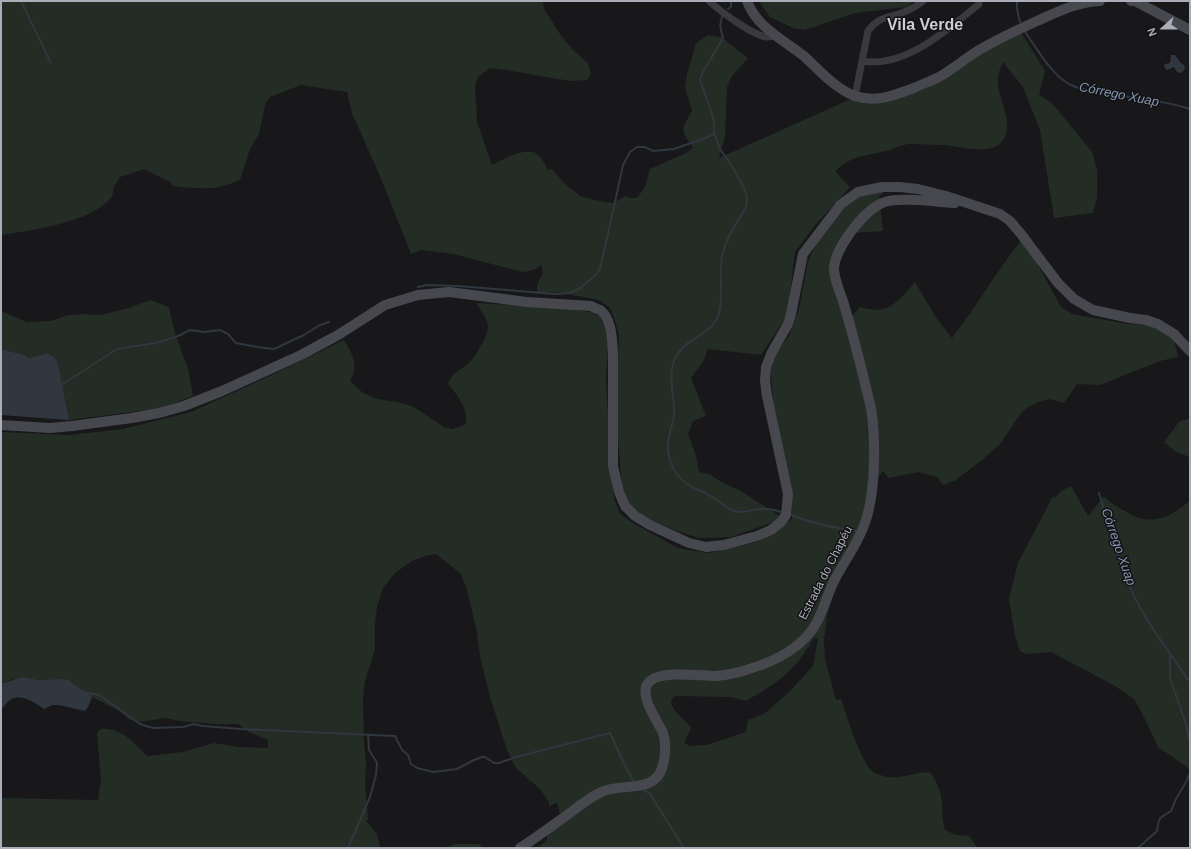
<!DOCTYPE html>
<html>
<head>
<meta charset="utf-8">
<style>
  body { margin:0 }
  #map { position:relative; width:1191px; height:849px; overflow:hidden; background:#18181a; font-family:Arial,sans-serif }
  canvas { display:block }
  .frame { position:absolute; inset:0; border:2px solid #abadb8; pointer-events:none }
  .north { position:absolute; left:1143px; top:8px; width:40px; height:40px; -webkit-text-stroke:3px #131315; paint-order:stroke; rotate:249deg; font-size:11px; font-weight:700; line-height:16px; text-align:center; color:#abadb8 }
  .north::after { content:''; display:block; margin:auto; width:14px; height:18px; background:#abadb8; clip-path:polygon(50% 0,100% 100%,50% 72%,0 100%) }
</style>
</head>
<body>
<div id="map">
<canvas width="1191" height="849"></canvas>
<div class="frame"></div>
<div class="north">N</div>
</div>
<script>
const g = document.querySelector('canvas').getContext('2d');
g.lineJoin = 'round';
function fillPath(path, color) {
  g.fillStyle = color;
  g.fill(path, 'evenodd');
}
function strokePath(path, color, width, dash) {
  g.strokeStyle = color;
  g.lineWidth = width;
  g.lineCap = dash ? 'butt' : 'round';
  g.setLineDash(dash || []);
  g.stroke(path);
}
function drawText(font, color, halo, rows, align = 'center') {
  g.font = font + ' Arial,sans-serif';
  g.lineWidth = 3;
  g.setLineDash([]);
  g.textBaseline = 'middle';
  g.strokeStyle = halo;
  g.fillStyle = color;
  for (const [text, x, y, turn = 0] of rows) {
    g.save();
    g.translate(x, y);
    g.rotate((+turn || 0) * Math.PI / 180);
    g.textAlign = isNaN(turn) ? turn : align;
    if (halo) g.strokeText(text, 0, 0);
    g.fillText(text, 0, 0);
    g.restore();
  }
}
fillPath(new Path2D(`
  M1,1H543L544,9L560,34L573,50L588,63L591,74L587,80L570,81L506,70L490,68L478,77L475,85L477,122L492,165C503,160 525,146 537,154C542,157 545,165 548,170L552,169L566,185L580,196L594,200L613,203L626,196L629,198H637L645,187L650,169L686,153L693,148C680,128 681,130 692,111L685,88L687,74L696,43L708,35L721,37L748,58L732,76L727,87L725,136L719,158L851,99L887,98L1020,31L1045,71L1039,95L1052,103L1092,152L1097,169V198L1093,213L1054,218L1040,130L1023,87L1003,62C1000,68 997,77 998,83C999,100 1012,120 1005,137C996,158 959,146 943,145C932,145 920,144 909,144C901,145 893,149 886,151C865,156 853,155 835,171L850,187L816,224L795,252L793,266L790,301L784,320L761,355L708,349L704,360L691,378L706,416L693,421L688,434L696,456L699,472L709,474L723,483L739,490L781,517L779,520L731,537L699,538L674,530L645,517L630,508L622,488L616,413L619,335L615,320L610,308L599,300L557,292H537V284L543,274L541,264C537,271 529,271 522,272L454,254L421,250L411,254L382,181L352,113L347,92L301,85L270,97L265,105L259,134L250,149L240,180C215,191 199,189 173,186L170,182L144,169L120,177C118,180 115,184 114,187C113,191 113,196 110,199C88,223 33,230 1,235Z
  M759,1H913L906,7L855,13L805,30L793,28L770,17Z
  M891,187L879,196L883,231L851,233L834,264L851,317L860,307C889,316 897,302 915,282L937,319L952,338C977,306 997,270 1023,238L1061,307L1072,314L1128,324L1150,325L1173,339L1177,351L1178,357L1160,361L1100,385L1077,384L1064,403L1050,399L1039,402L1028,407L1020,414L1001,443L983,459L956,480L943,485L937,477L918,472L889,478L883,471L873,485L849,562L835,589L827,615L824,641L825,659L836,700L841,699C846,714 861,763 873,772C876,774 884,776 887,777C901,779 916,772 930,772C935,779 939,787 941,795C943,807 941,816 945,830L956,835L969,836L977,847H983V848H538L547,840V829L563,824L557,803L549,806V802L540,789L516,768L507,750L490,697L480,656L477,632L467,590L461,574L436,554L425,556L412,561L395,573L383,588L377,607L375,624V649L365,681L363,698L364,742L366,765L365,783L368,819L366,821L377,834L380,846L378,848H1V798L98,800L101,779L97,733L100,729C120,726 135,743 147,756L183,752L214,743L240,747L268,748V740L249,732L238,724H215L179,721L166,718L140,722L129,719L116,709L86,694L77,686L57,679L39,680L31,679H13L1,684V432L70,435L123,429L191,412L276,373L344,340C352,353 360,367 350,381L363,393L377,399L402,403L414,407L444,427L453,429L466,424C468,408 458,396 448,384C453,371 460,371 470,362C476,356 489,334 488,325C487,318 480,309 476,303L566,308L590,312L600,317L606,328L609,338L606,377L611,471L614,499L620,514L631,522L676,547L687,550L710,553L757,542L792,519V495L773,401L770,362L789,336L799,309L808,261L822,232L859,193ZM814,638L818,639L813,666L788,693L764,714L748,720L746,732L707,745L689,746L685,743C685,738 689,734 691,728C685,717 672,714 671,700L675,696L731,697L746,701C779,682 794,672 814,638Z
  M150,300L169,307L175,334L188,368L193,396L162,408L69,420L58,363L54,357L47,353L29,358L25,355L1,349V311L27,322L51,321L68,315L84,314L101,315L129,308Z
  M1190,418V457L1176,452L1164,442L1179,422Z
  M1071,486L1088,516L1104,496C1110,503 1117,507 1125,511C1129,513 1134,517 1139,518C1158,524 1177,513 1190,500V769L1158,747L1144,717L1134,699L1115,686L1051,652L1026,654L1020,651L1015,635L1009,599L1018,563L1052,498L1056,497L1061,491Z
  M456,844H478L485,848H445Z`), '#242c26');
fillPath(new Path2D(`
  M1171,55H1175L1181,63L1185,66L1184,70L1181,73L1177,72L1174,67L1167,70L1164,67L1165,64L1170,63Z
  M1,349L25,355L29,358L47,353L54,357L58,363L69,420L1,415Z
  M22,677L39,680L57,679L68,680L92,697L88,707L85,711L59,705H52L44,709C36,703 19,692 10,700C7,702 5,706 1,709V684Z`), '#30373f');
strokePath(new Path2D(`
  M21,1L51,63
  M1017,1V9L1020,22
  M728,9L731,7V1
  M723,14C719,25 720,27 723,38L702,74L700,80L712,114L714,123V133L720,149L732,166L743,186L747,196L746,207C737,223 726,237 722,256C719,272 724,306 717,319C708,336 684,339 675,358C667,376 675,396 674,415C673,424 669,433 668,442C667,450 669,458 672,465C680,486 695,487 713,497C721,502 730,512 739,512C746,513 753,509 760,509C767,508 774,510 781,512
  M1025,32C1036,47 1048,69 1063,80C1072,88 1085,89 1097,92C1127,98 1160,99 1190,109
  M418,287L427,285L458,286L555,294L569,293L579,289L597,274L600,268L608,234L623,165L630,152L637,147H645L653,151L674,149L708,137L714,134
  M60,386L117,349L156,343L178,336L190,330L204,332L220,330L228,334L236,343L257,347L274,349L304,335L320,325L329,322
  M1099,493C1110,529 1119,566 1136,600C1151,629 1171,655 1190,682
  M790,514C812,524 834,528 857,531
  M1170,654V678L1186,724L1190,742
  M83,692L99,695L140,724L153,728L183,727L194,724L203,726L241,729L395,736L402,750L408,755L411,764L417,768L433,772L457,769L474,760L482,757H485L494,763H499L516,757L610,733L626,768L635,783
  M643,789L650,794L684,848
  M348,848L370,797L376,775L377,763L369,750L368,734
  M1138,848L1157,831C1159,816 1159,819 1171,811L1176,799L1186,782L1190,773`), '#30373f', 2);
strokePath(new Path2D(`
  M709,1C721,12 751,34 766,37C769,37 773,36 776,36
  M862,61C905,69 948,29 979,4
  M855,96L868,31C880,15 888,19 904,12C911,9 917,6 923,1`), '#39393e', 7);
strokePath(new Path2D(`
  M747,1C757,28 784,40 805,57C820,71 836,89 855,96C876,103 895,95 914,88C922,84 931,81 939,77C953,69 966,58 979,50C998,39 1017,30 1037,21C1057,12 1077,2 1100,1
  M1131,1H1135L1190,30
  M1,425L50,428L72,426L132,418L159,413L184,406L222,391L301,355L338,335L385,305L418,295L449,292L527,302L591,306C594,308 597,309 600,310C612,319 612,339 613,353V466L619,492L625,506L635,516L650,525L689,543L706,547L724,545L757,536L771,530L781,522L786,515L788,494L767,396L765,381L766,367L771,354L788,324L791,314L803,254L841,204L858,192L882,187H900L918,189L946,196L1000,214L1010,221L1021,234L1058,283L1074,299L1093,310L1130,318L1146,320L1158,324L1174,334L1190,351
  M520,848C537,837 553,825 570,813C580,805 591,796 604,791C621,784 649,792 660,773C665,763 667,744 663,733C658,721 636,693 650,681C663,670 699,676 716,676C726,675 737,673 746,670C774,662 803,648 817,622C824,608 828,593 835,579C844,562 856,546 863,528C876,498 876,440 871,408C863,375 855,341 845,308C842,296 835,283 834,270C833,250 865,208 885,202C903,197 935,202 955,203`), '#47484e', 10);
drawText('12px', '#abadb8', '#131315', [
  ["Estrada do Chapéu",826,573,-63]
]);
drawText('italic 13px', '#8496b1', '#131315', [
  ["Córrego Xuap",1119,95,11],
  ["Córrego Xuap",1118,547,71]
]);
drawText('bold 16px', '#cccdd5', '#131315', [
  ["Vila Verde",925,26]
]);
</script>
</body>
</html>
